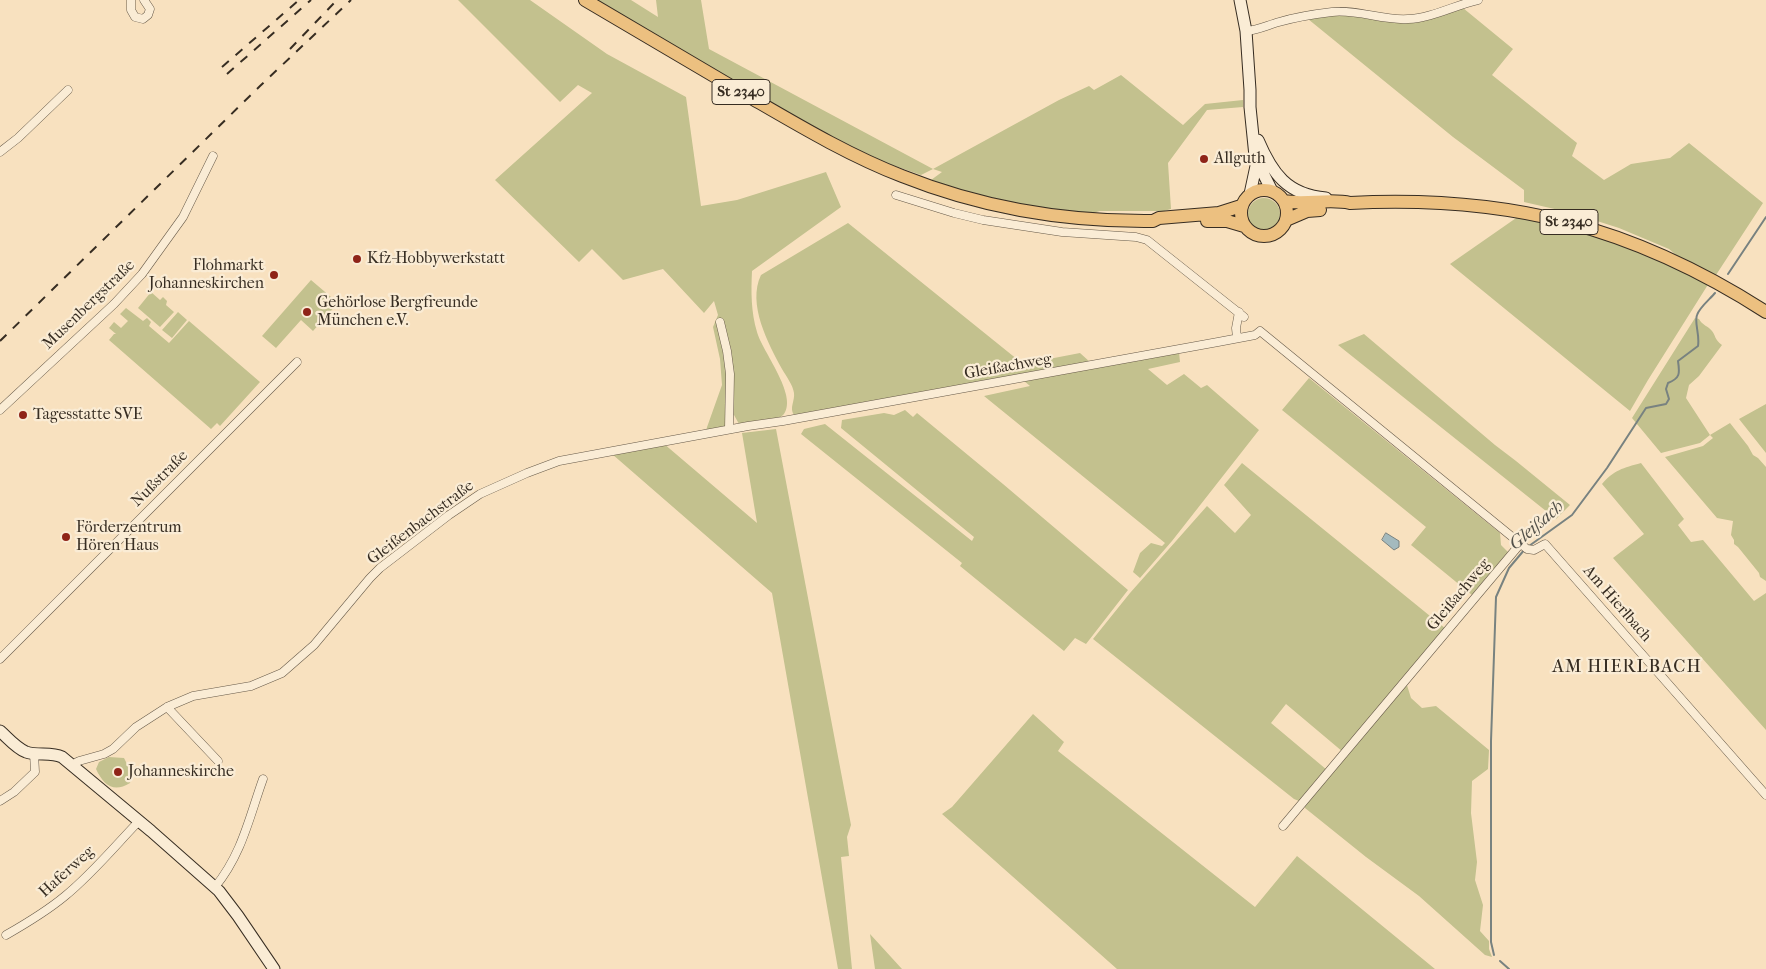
<!DOCTYPE html>
<html>
<head>
<meta charset="utf-8">
<style>
  body { margin:0 }
  canvas { display:block; background:#f8e1bf }
</style>
</head>
<body>
<canvas width="1766" height="969"></canvas>
<script>
const g = document.querySelector('canvas').getContext('2d');
g.lineJoin = 'round';
function fillPath(path, color) {
  g.fillStyle = color;
  g.fill(path, 'evenodd');
}
function strokePath(path, color, width, dash) {
  g.strokeStyle = color;
  g.lineWidth = width;
  g.lineCap = dash ? 'butt' : 'round';
  g.setLineDash(dash || []);
  g.stroke(path);
}
function drawText(font, color, halo, rows, align = 'center') {
  g.font = font + ' "IM FELL French Canon",serif';
  g.lineWidth = 4.5;
  g.setLineDash([]);
  g.textBaseline = 'middle';
  g.strokeStyle = halo;
  g.fillStyle = color;
  for (const [text, x, y, turn = 0] of rows) {
    g.save();
    g.translate(x, y);
    g.rotate((+turn || 0) * Math.PI / 180);
    g.textAlign = isNaN(turn) ? turn : align;
    if (halo) g.strokeText(text, 0, 0);
    g.fillText(text, 0, 0);
    g.restore();
  }
}
fillPath(new Path2D(`
  M458,0H530L607,54L686,97L701,206L737,200L826,172L841,207L752,271C751,292 751,312 757,332C762,351 798,395 784,414C775,424 752,423 739,424L734,415L728,416L726,426L706,430L722,385L720,359L713,327L718,315L714,301L704,313L663,269L623,280L592,249L579,262L495,180L592,93L578,85L560,102Z
  M593,0H631L658,17L656,0H701L709,49L933,169L1059,100L1089,86L1094,90L1121,75L1183,125L1205,104L1243,100V107L1207,110L1168,163L1171,209L1164,211H1100L1089,214L1069,213L976,196L931,180L942,172L933,169L921,175L869,157L826,135Z
  M1463,8L1513,49L1492,75L1577,143L1572,156L1604,180L1631,164L1670,158L1689,143L1763,203L1716,275L1676,255L1669,249L1619,228L1572,213L1524,202V190L1453,137L1308,19L1342,14L1419,21Z
  M1248 214a16 16 0 1 1 32 0a16 16 0 1 1-32 0Z
  M1519,216L1577,229L1634,248L1709,283L1648,380L1630,411L1450,264Z
  M848,223L1023,364L1080,353L1090,362L794,415C789,408 795,401 794,393C793,385 786,376 782,369C768,343 747,304 761,275Z
  M311,280L338,303L313,331L301,320L276,348L262,336Z
  M151,292L160,300L163,297L167,301L166,305L174,312L160,327L138,308Z
  M126,308L143,321L147,318L151,322L149,326L169,343L189,321L260,382L220,426L217,423L211,429L109,340L114,334H116L109,328L114,322L121,328L128,321L120,314Z
  M178,312L187,320L172,338L162,330Z
  M1695,318L1699,319C1702,325 1708,326 1712,331C1716,336 1714,339 1722,345L1699,376L1689,385L1686,398L1710,435L1730,423L1748,446L1753,455L1758,458L1766,467V581L1760,577L1759,573L1738,547L1734,544V540L1731,535L1733,521L1717,518L1665,457L1703,446L1713,438L1710,435L1700,443L1661,453L1632,418Z
  M1364,334L1495,445L1516,461L1570,505L1556,519L1338,345Z
  M1179,352L1180,362L1148,369L1167,385L1184,374L1201,388L1207,385L1259,430L1172,541L1140,578L1133,572L1140,553L1151,543L1162,546L1165,543L984,396L1030,386L1023,380Z
  M1309,378L1500,533L1501,545L1508,552L1472,595L1411,545L1426,527L1282,410Z
  M1766,404V453L1739,419Z
  M905,410L913,417L917,413L1003,484L1128,590L1086,644L1075,638L1064,651L960,566L962,563L801,434L804,429L825,424L972,541L974,537L841,428L842,420L884,413L894,415Z
  M776,429L851,825L847,837L849,856L841,857L852,969H838L772,593L612,454L663,443L757,523L742,433Z
  M1242,463L1446,629L1343,752L1286,704L1271,723L1327,770L1306,795L1299,801L1294,799L1093,639L1130,593L1207,506L1235,533L1251,515L1224,485Z
  M1641,463L1684,519L1678,525L1691,542L1703,540L1754,601L1766,593V730L1613,558L1644,534L1602,484C1614,470 1623,468 1641,463Z
  M1406,682L1411,698L1422,708L1436,706L1489,750L1488,769L1472,781L1471,813L1477,862L1475,880L1483,905L1480,931L1489,941V949L1492,957L1485,955L1419,896L1366,857L1305,808V805Z
  M1033,714L1064,742L1058,751L1255,907L1297,856L1435,969H1117L942,814L952,807Z
  M109,757L124,758C128,766 133,775 130,783C114,793 104,786 96,769L99,762Z
  M870,934L902,969H875Z`), '#c3c18e');
const water = new Path2D(`
  M1386,533L1399,541V547L1394,550L1382,540Z`);
fillPath(water, '#a4babe');
strokePath(water, '#788280', 1);
strokePath(new Path2D(`
  M1728,274L1766,217
  M1529,546L1572,515L1607,468L1646,408L1666,404L1669,399L1666,389L1668,383C1680,378 1680,374 1678,361L1698,346C1700,334 1694,323 1697,315C1699,308 1710,299 1715,293
  M1494,955L1491,942V741L1496,597L1509,568L1525,549
  M1500,961L1509,969`), '#788280', 2);
const street = new Path2D(`
  M131,0V10L135,17L143,19L148,15L150,9L144,0
  M1246,31C1258,30 1268,25 1279,22C1296,17 1315,14 1332,12C1358,9 1383,21 1408,19C1432,18 1455,5 1478,0
  M0,152L18,138L68,90
  M896,195L954,213L983,220L1062,232L1136,237L1147,240L1244,317
  M720,322L727,351L730,374L729,429
  M1237,338L1236,328L1239,312
  M0,410L114,304L142,274L183,217L213,156
  M0,659L297,362
  M167,707L218,761
  M72,765L79,761L104,754L113,749L136,727L167,707L193,696L251,686L282,673L314,645L370,578L380,568L449,515L480,494L527,473L559,461L748,426L783,421L1218,342L1255,335L1260,331L1527,549L1534,550L1545,544L1766,795
  M0,801L14,792L35,772L34,753
  M1283,826L1521,543
  M215,887C242,854 249,818 263,779
  M6,935C27,923 47,911 65,896C92,874 115,846 139,821`);
const secondary = new Path2D(`
  M1240,0L1246,31L1250,90V107L1256,166L1250,194
  M1258,140C1272,173 1287,195 1326,198
  M1259,158L1264,175L1272,191
  M0,731C8,738 16,748 26,752C37,756 51,752 62,757L151,831L219,891L238,916L274,969`);
const primary = new Path2D(`
  M585,0C639,32 694,64 748,96C798,125 848,155 902,176C982,208 1067,222 1153,221L1159,218L1219,213L1241,206
  M1241 213a23 23 0 1 1 46 0a23 23 0 1 1-46 0Z
  M1284,201C1305,205 1331,198 1350,203C1508,195 1632,226 1766,312
  M1286,220L1307,211L1320,210
  M1207,221H1227L1244,226`);
strokePath(street, '#675a49', 9);
strokePath(secondary, '#372d22', 13);
strokePath(primary, '#372d22', 14);
strokePath(street, '#faecd5', 8);
strokePath(secondary, '#faecd5', 11);
strokePath(primary, '#ecc080', 12);
strokePath(new Path2D(`
  M290,49L337,0
  M222,67L299,0
  M227,74L311,0
  M0,341L260,86L351,0`), '#372d22', 2, [9, 9]);
for (const [x, y, r, color] of [
  [1204,159,5,"#8f2418"],
  [357,259,5,"#8f2418"],
  [274,275,5,"#8f2418"],
  [307,312,5,"#8f2418"],
  [23,415,5,"#8f2418"],
  [66,537,5,"#8f2418"],
  [118,772,5,"#8f2418"]
]) {
  const dot = new Path2D();
  dot.arc(x, y, r, 0, 2 * Math.PI);
  g.fillStyle = color;
  g.fill(dot);
  strokePath(dot, '#faecd5', 2);
}
for (const [x, y, w] of [
  [741,92,58],
  [1569,222,58]
]) {
  const box = new Path2D();
  box.roundRect(x - w / 2, y - 12.5, w, 25, 4);
  g.fillStyle = '#faecd5';
  g.fill(box);
  strokePath(box, '#372d22', 1);
}
drawText('bold 15px', '#372d22', null, [
  ["St 2340",741,92],
  ["St 2340",1569,222]
]);
drawText('16px', '#372d22', '#faecd5', [
  ["Allguth",1214,159],
  ["Kfz-Hobbywerkstatt",367,259],
  ["Flohmarkt",264,266,"right"],
  ["Johanneskirchen",264,284,"right"],
  ["Gehörlose Bergfreunde",317,303],
  ["München e.V.",317,321],
  ["Tagesstatte SVE",33,415],
  ["Förderzentrum",76,528],
  ["Hören Haus",76,546],
  ["Johanneskirche",128,772]
], 'left');
drawText('16px', '#372d22', '#faecd5', [
  ["Musenbergstraße",89,305,-44],
  ["Gleißachweg",1008,367,-10],
  ["Nußstraße",160,479,-45],
  ["Gleißenbachstraße",421,523,-37],
  ["Gleißachweg",1459,595,-50],
  ["Am Hierlbach",1617,604,49],
  ["Haferweg",67,872,-42]
]);
drawText('italic 18px', '#525049', '#faecd5', [
  ["Gleißach",1537,526,-41]
]);
g.letterSpacing = '1px';
drawText('18px', '#372d22', '#faecd5', [
  ["AM HIERLBACH",1627,668]
]);
g.letterSpacing = '0px';
</script>
</body>
</html>
